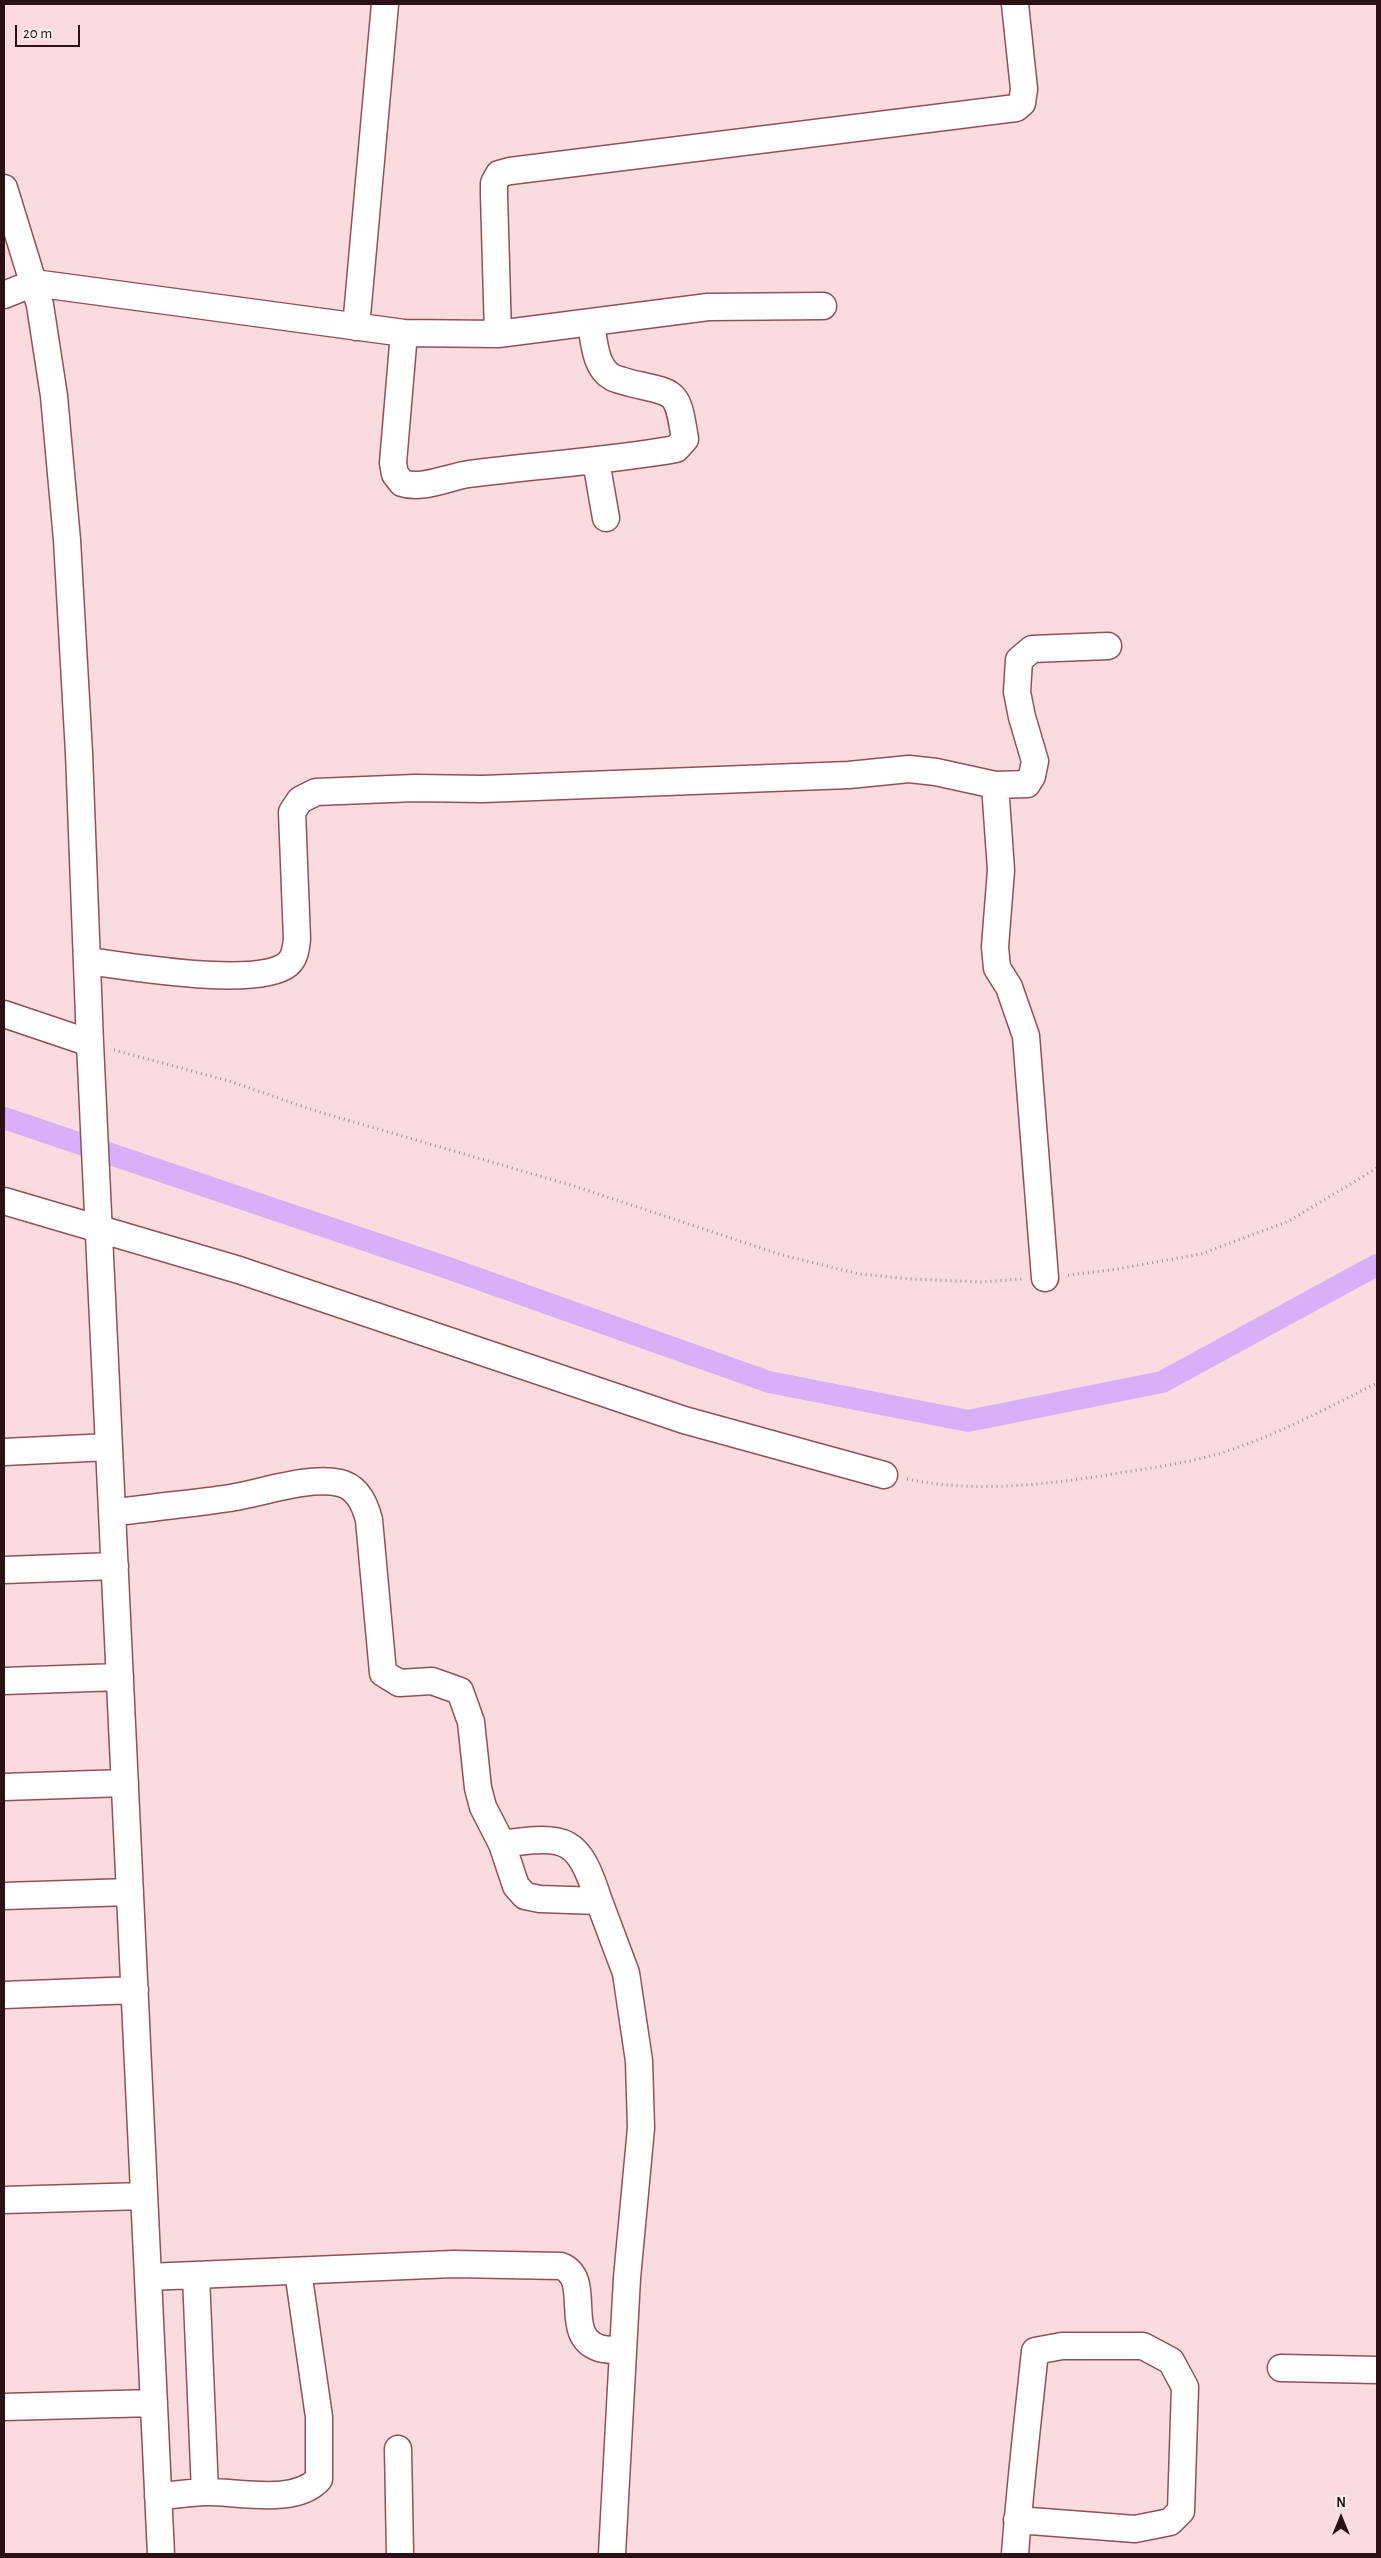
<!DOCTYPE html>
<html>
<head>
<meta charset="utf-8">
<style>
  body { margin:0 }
  #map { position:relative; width:1381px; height:2558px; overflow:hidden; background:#fadbdf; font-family:"Alegreya Sans",sans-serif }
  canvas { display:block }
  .frame { position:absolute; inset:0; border:5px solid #2b1116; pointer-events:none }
  .north { position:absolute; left:1316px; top:2493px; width:50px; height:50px; -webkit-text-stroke:4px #fcedef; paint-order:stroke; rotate:0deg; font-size:14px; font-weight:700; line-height:20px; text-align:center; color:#2b1116 }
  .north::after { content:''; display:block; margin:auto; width:18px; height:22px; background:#2b1116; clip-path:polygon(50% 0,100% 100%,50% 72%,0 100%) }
  .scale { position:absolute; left:15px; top:25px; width:65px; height:22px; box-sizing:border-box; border:2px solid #2b1116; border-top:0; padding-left:6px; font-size:15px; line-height:18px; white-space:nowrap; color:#2b1116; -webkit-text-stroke:4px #fcedef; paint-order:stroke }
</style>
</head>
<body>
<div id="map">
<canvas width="1381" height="2558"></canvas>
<div class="frame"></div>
<div class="north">N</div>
<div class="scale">20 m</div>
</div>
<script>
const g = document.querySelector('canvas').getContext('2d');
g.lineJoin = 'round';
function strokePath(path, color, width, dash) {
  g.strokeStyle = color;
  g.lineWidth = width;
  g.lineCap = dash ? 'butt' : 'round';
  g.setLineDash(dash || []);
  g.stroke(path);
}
strokePath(new Path2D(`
  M4,1118L445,1267L769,1382L968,1421L1162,1382L1377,1265`), '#d9aff8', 22);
const minor = new Path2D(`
  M4,188L40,305L54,396L67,540L79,753L90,1043L161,2554
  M4,295L34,283L404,333L498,334L708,307L823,306
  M356,327L385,4
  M404,333L393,463L395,474L402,483C422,490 448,477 469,474C538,465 608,461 676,449L685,439C677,389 677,394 630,383C625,381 617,380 612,377C595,368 594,340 591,324
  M498,334L494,195V183L499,174L510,171L1016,108L1022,103L1024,89L1015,4
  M596,461L606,518
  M995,785L1027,784L1032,776L1035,761L1022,717L1017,692L1019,660L1032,649L1108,646
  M88,961C127,966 258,989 288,964C295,958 296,948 297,939L292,812L300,800L316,792L415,788L483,789L849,775L909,769L936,772L995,785L1001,870L995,947L997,968L1009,987L1026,1036L1045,1278
  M4,1014L90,1043
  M4,1201L239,1270L684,1420L884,1475
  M4,1452L109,1447
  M112,1513C151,1507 191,1504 230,1498C262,1493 308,1476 340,1483C357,1487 365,1504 369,1520L383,1673L399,1683L432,1681L460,1691L471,1722L478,1788L483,1807L502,1844L516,1886L525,1896L540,1899L599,1901L626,1973L639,2061L641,2128L627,2278L612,2554
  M4,1570L115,1566
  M4,1681L120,1677
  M4,1787L125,1783
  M502,1844C568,1835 578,1837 599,1901
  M4,1896L130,1892
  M4,1995L135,1990
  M4,2200L144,2196
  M196,2276L205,2492
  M148,2277L453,2264L561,2266C594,2279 561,2335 599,2348C606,2350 615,2350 622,2351
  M1281,2368L1377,2370
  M4,2407L154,2403
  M398,2449L400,2554
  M158,2496C173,2495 189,2493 204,2492C237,2491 295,2506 319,2479V2417L298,2271
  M1015,2554C1020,2486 1028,2419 1035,2351L1062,2346H1143L1171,2361L1185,2387L1181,2511L1170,2522L1135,2529L1017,2520`);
strokePath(minor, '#90515b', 29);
strokePath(new Path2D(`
  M114,1050L229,1081L316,1111L574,1186L782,1255L859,1274L912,1279L981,1282L1022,1279
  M1068,1275L1111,1270L1201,1254L1289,1221L1377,1168
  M907,1479C980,1494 1052,1484 1125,1472C1163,1466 1200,1461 1236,1448C1285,1431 1331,1406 1377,1383`), '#ac8f93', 3, [1, 4]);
strokePath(minor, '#fff', 26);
</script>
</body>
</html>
